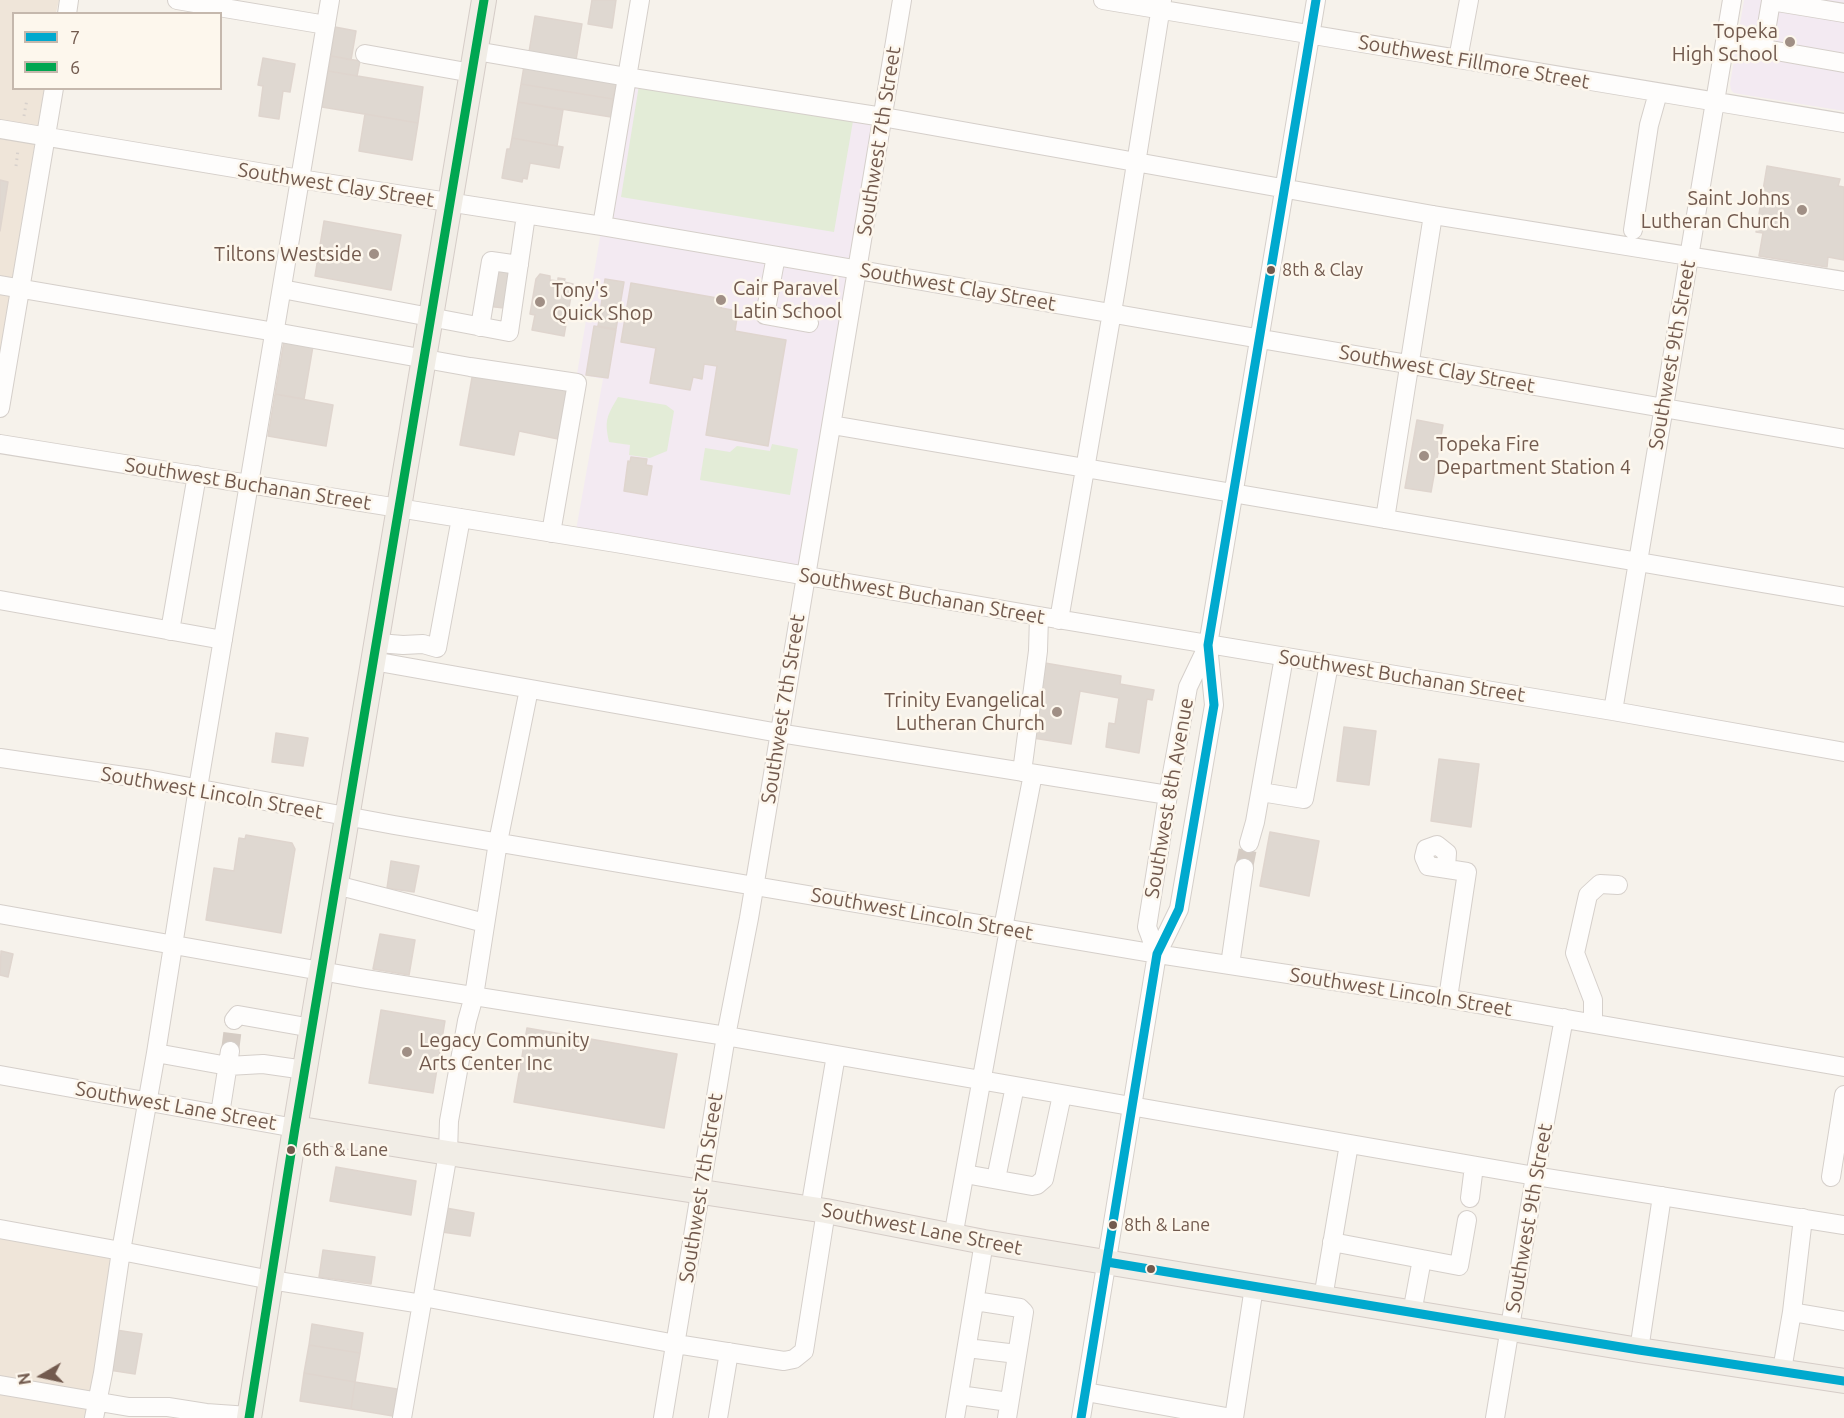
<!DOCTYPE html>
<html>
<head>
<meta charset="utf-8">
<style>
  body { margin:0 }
  #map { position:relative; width:1844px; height:1418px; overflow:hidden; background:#f6f2eb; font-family:Ubuntu,sans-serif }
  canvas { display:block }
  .legend { position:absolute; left:12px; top:12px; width:210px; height:78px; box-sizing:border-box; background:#fdf7ed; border:2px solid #c5b8ad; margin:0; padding:8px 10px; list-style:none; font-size:18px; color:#725a4e }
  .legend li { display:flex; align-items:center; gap:12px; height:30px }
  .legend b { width:30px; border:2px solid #c5b8ad }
  .north { position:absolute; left:12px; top:1346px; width:60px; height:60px; -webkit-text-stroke:4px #fdf7ed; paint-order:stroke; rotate:261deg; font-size:16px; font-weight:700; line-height:24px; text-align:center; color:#725a4e }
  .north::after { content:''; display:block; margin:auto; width:21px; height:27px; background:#725a4e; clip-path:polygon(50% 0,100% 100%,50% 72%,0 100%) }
</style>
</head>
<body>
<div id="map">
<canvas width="1844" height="1418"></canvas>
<ul class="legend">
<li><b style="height:8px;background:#00a9ce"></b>7</li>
<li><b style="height:8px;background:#00a651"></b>6</li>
</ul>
<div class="north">N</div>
</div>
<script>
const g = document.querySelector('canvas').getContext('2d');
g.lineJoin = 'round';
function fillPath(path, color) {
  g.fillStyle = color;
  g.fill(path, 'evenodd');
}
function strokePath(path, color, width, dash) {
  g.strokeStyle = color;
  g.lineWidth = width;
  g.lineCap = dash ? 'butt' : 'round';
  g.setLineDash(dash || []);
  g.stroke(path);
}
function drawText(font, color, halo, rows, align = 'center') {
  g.font = font + ' Ubuntu,sans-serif';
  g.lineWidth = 5;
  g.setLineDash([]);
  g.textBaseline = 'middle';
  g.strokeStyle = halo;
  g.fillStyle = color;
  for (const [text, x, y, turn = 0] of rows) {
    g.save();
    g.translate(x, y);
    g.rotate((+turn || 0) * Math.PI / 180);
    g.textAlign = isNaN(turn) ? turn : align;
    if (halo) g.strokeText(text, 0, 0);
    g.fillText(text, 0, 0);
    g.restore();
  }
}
fillPath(new Path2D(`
  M0,0H59L56,13L14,14V88L44,89L0,352Z
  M0,1221L116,1242L89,1418H0Z`), '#efe5d9');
fillPath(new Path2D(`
  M1744,0H1844V111L1734,93L1731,90L1730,84Z
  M627,77L883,117L805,575L575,536L603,379L577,374Z`), '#f3eaf2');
fillPath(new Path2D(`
  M639,85L853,121L834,232L621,197Z
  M618,397L666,405L674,411L667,451L650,458L629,455L630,445L609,442C604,420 607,416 618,397Z
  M772,444L798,449L790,495L700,480L705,448L730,452L737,446L770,451Z`), '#e3ecd7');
const building = new Path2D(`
  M592,0H616L612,28L588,24Z
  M535,16L582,24L576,60L529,52Z
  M335,27L356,31L351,60L331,56Z
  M331,56L360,61L357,76L328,71Z
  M263,58L295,64L290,92L283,91L279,119L259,116L263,86L258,85Z
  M524,66L617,81L613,99L521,84Z
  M328,71L423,87L418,123L322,107Z
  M521,84L613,99L611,117L518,102Z
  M518,102L563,110L557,146L512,138Z
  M365,114L418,123L412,160L359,151Z
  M512,138L563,147L559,168L530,163L527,179L523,178L522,182L502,178L507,149H510Z
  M1767,166L1840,179L1838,186L1844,187V260L1828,257L1827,267L1759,256L1763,233L1756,232Z
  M0,180L8,182L0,231Z
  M324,221L401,235L391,290L315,276Z
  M492,265L510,269L504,308L486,306Z
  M540,274L550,276V280L558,281V278L565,279L564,282L573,284L564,336L532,330L535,315L530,314L536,279Z
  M605,279L624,282L616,329L598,326Z
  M631,283L723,299L721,308L738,311L735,331L786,340L768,446L706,435L717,366L704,364L702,379L693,377L690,390L650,383L656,348L621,342Z
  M594,326L616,330L608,378L586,375Z
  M284,341L313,346L304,399L275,394Z
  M473,372L567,389L558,439L519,431L514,455L460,445Z
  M275,394L333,405L326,446L268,436Z
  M1417,420L1443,425L1431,492L1405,488Z
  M631,457L647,459L646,465L652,466L647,495L624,491L628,461L630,462Z
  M1045,663L1121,676L1120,684L1154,690L1152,700L1147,699L1139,753L1106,747L1109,723L1115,724L1119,698L1080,691L1071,744L1033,738Z
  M1344,727L1376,731L1369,785L1337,781Z
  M276,733L308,738L303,766L272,762Z
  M1439,759L1479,764L1471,827L1431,821Z
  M1270,832L1319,841L1309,896L1260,886Z
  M246,835L292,843L295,849L281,933L206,920L214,868L234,871L239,838L245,839Z
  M391,861L419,866L414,892L387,888Z
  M380,934L415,940L409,975L373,969Z
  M1,951L13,954L8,977L0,975Z
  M381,1010L445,1021L433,1093L369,1083Z
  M527,1028L677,1054L664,1128L514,1102Z
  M336,1167L416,1181L411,1215L330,1201Z
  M446,1208L474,1213L470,1236L442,1232Z
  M323,1250L375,1257L371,1284L319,1277Z
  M312,1324L363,1333L360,1353L309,1345Z
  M116,1330L142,1334L135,1374L109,1370Z
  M309,1345L360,1353L355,1382L304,1373Z
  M304,1373L355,1382L351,1409L300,1401Z
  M355,1382L397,1389L393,1416L351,1409Z`);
fillPath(building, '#dfd8d1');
strokePath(building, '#dfd5ce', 1.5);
strokePath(new Path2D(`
  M1244,868L1249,843
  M230,1051L234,1020`), '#d5ccc4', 18, [18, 9]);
const minor = new Path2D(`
  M177,0L326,25
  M1103,0L1844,123
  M67,14L69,0
  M1725,42L1844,63
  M1763,49L1771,1L1844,13
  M476,51L627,77L883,117L1433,215L1844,281
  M365,54L472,73
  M1458,59L1469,0
  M0,129L300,179L602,226L1844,439
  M602,226L640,0
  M1633,230L1649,125L1658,93
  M776,256L765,315L809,323
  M0,285L275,332L470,367L577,383L551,533
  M282,289L509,332L526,215
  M480,327L491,261L519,265
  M0,408L54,88
  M832,425L1844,597
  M0,444L616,543L1039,616L1613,711L1844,752
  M1385,519L1433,215
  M0,600L223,640
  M1059,620L1117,283L1162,0
  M170,631L197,475
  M378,643L403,645L423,644L437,648L461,518
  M373,661L779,733L1168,795
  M1613,711L1732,0
  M0,758L152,780L394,825L1157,954L1438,997L1844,1067
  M1022,772L1038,651L1039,616
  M1261,792L1304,799L1329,664
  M1249,843L1255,822L1284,657
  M1446,868L1447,853L1437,845L1426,849L1424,857L1428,866L1467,872L1448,998
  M336,885L485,923
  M0,914L366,979L726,1036L1535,1176L1844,1225
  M1003,928L1033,774
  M1157,954L1147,927L1168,795L1188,687L1208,645
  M1230,965L1244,868
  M234,1020L238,1015L312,1028
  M1593,1023V1000L1575,953L1588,895L1600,884L1618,885
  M156,1053L228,1066L263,1064L305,1070
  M0,1075L295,1128
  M220,1114L230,1051
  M965,1174L1032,1186L1037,1185L1044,1179L1062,1095
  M1831,1177L1844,1095
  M996,1179L1015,1086
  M1470,1198L1474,1166
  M810,1209L836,1055
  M1803,1218L1792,1312L1844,1321
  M0,1229L121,1251L271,1280L422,1304
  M953,1237L1009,929
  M1332,1242L1459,1266L1467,1220
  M423,1297L676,1344L784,1361L794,1359L804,1351L826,1211
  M1323,1298L1349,1144
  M975,1301L1020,1308L1024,1312L1007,1418
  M1412,1313L1422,1259
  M967,1348L1017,1354
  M1639,1350L1662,1196
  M1782,1370L1792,1312
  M0,1385L129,1407H168L206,1413L249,1416
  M1086,1392L1232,1418
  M959,1395L1009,1402
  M94,1418L103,1373L121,1251L156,1053L198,788L330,0
  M402,1418L448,1153L449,1121L467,1021L474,996L498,842L529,689
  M663,1418L726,1036L749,918L902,0
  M718,1418L729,1352
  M955,1418L984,1242
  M1081,1418L1157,954L1179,909L1214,705L1208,645L1316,0
  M1234,1418L1254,1287
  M1495,1418L1535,1176L1564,1018`);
const major = new Path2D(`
  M295,1128L448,1153L826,1211L984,1242L1639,1350L1844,1381
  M249,1418L295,1128L484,0`);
strokePath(minor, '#d5cfca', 20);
strokePath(major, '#d5ccc7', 26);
strokePath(new Path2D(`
  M24,116L27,99
  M16,166L18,150`), '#d7d0cb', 3, [1.5, 4.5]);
strokePath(minor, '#fefdfc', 18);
strokePath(major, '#f1ede6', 24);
strokePath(new Path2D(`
  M1107,1262L1639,1350L1844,1381
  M1081,1418L1157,954L1179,909L1214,705L1208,645L1316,0`), '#00a9ce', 9);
strokePath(new Path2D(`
  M249,1418L295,1128L484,0`), '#00a651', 9);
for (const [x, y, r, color] of [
  [1790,42,6,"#a08f85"],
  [1802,210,6,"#a08f85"],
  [374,254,6,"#a08f85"],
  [1271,270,5,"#725a4e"],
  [721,300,6,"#a08f85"],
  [540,302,6,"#a08f85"],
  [1424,456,6,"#a08f85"],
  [1057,712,6,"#a08f85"],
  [407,1052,6,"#a08f85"],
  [291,1150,5,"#725a4e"],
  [1113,1225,5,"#725a4e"],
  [1151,1269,5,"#725a4e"]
]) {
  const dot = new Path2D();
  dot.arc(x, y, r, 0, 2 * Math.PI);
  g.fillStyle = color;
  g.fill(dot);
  strokePath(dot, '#fdf7ed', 2);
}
drawText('18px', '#725a4e', '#fdf7ed', [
  ["8th & Clay",1282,270],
  ["6th & Lane",302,1150],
  ["8th & Lane",1124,1225]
], 'left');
drawText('20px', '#725a4e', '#fdf7ed', [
  ["Topeka",1778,31],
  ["High School",1778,54],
  ["Saint Johns",1790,198],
  ["Lutheran Church",1790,221],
  ["Tiltons Westside",362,254],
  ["Cair Paravel",733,288,"left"],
  ["Latin School",733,311,"left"],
  ["Tony's",552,290,"left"],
  ["Quick Shop",552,313,"left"],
  ["Topeka Fire",1436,444,"left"],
  ["Department Station 4",1436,467,"left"],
  ["Trinity Evangelical",1045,700],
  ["Lutheran Church",1045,723],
  ["Legacy Community",419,1040,"left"],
  ["Arts Center Inc",419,1063,"left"]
], 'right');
drawText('20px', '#725a4e', '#fdf7ed', [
  ["Southwest Fillmore Street",1474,62,10],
  ["Southwest 7th Street",879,141,-81],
  ["Southwest Clay Street",336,185,9],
  ["Southwest Clay Street",958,287,10],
  ["Southwest 9th Street",1672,355,-80],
  ["Southwest Clay Street",1437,369,10],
  ["Southwest Buchanan Street",248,484,9],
  ["Southwest Buchanan Street",922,596,10],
  ["Southwest Buchanan Street",1402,676,9],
  ["Southwest 7th Street",783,709,-81],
  ["Southwest Lincoln Street",212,793,10],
  ["Southwest 8th Avenue",1169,798,-80],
  ["Southwest Lincoln Street",922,914,10],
  ["Southwest Lincoln Street",1401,992,9],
  ["Southwest Lane Street",176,1106,10],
  ["Southwest 7th Street",701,1188,-81],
  ["Southwest 9th Street",1529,1218,-80],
  ["Southwest Lane Street",922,1229,11]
]);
</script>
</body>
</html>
